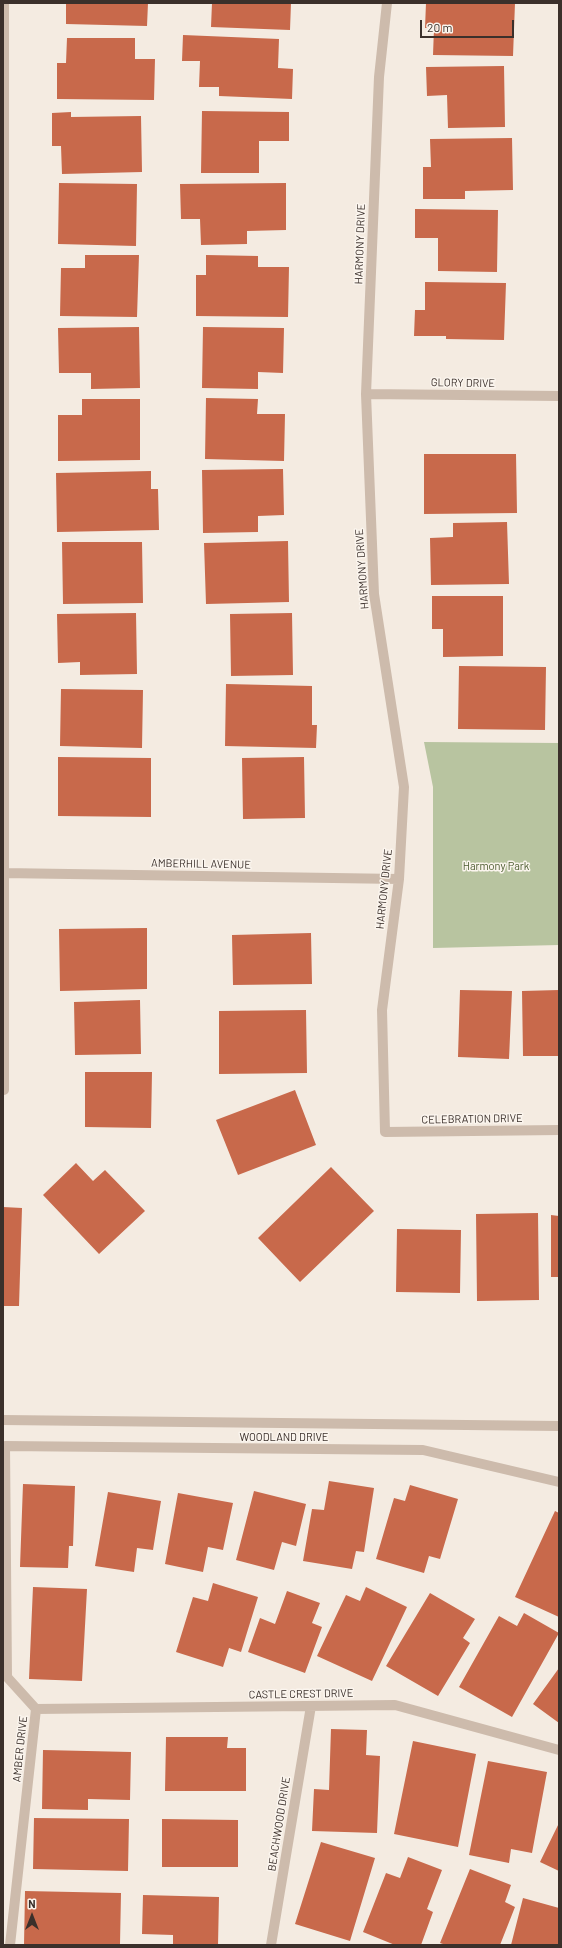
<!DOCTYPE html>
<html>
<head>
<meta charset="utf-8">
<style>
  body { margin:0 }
  #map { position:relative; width:562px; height:1948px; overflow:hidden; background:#f4ebe1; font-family:Barlow,sans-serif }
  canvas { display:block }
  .frame { position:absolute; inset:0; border:4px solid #3b302b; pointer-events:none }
  .north { position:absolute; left:12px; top:1896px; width:40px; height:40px; -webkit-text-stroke:3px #fbf5ee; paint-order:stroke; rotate:0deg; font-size:11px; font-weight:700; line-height:16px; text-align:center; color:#3b302b }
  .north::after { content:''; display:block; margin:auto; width:14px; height:18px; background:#3b302b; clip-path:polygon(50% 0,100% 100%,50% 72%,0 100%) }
  .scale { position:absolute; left:420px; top:20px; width:94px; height:18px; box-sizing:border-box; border:2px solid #3b302b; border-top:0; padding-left:5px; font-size:12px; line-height:14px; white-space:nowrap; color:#3b302b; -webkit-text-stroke:3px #fbf5ee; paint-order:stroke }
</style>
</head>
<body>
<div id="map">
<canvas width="562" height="1948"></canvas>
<div class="frame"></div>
<div class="north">N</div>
<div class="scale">20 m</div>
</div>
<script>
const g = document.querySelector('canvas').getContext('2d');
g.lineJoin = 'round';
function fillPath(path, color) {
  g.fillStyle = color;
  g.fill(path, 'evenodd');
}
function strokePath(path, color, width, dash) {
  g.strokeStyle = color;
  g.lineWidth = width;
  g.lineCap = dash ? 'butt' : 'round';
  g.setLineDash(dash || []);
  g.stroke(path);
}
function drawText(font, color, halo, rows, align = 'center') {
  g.font = font + ' Barlow,sans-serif';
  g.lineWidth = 3;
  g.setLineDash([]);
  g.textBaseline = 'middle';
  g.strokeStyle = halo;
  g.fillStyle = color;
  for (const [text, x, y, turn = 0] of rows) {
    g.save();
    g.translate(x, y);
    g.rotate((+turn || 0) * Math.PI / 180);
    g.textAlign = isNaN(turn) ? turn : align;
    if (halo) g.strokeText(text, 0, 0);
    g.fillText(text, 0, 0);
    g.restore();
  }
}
fillPath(new Path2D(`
  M424,742L559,743V945L433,948V787Z`), '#b8c4a0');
fillPath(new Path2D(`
  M66,3H148L147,26L66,24Z
  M212,3H291L290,30L211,27Z
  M426,3H515L513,56L433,55L434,28H425Z
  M183,35L279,39L278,68L293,69L292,99L219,96V87H199L200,61H182Z
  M67,38H135V59H155L154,100L57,99V63H66Z
  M504,66L505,127L448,128L447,95L427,96L426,67Z
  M202,111L289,112V141H259V173H201Z
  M71,112V117L141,116L142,172L62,174L61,146H52V113Z
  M512,138L513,190L465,191V199H423V167H431L430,139Z
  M59,183L137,184L136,246L58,244Z
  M286,183V230L247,231V244L201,245L200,219H181L180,184Z
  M415,209L498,210L497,272L438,271V238H415Z
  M85,255H139L137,317L60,316L61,268H85Z
  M206,255L258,256V267H289L288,317L196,316V275H206Z
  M425,282L506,283L504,340L446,339V336H414L415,310H425Z
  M139,327L140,388L91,389V373H59L58,328Z
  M203,327L284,328L283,373L258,372V389L202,388Z
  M206,398L258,399L257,414H285L284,461L205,459Z
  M82,399H140V460L58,461V415H82Z
  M424,454H516L517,513L424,514Z
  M283,469L284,515L258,516V532L203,533L202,470Z
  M151,471V489H158L159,530L57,532L56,473Z
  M507,522L509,584L431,585L430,538L453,537V523Z
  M288,541L289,602L206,604L204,543Z
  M62,542H142L143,603L63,604Z
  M432,596H503V656L443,657V629H432Z
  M136,613L137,674L80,675V662L58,663L57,614Z
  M292,613L293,675L231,676L230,614Z
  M459,666L546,667L545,730L458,729Z
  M226,684L312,686V725H317L316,748L225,746Z
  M61,689L143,690L142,748L60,746Z
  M58,757L151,758V817L58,816Z
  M304,757L305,818L243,819L242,758Z
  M147,928V989L60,991L59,929Z
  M311,933L312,984L233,985L232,935Z
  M460,990L512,991L509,1059L458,1057Z
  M559,990V1056H523L522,991Z
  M140,1000L141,1054L75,1055L74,1002Z
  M306,1010L307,1073L219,1074V1011Z
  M85,1072H152L151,1128L85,1127Z
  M295,1090L316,1145L238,1175L216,1120Z
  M76,1163L93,1181L105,1170L145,1211L99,1254L43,1195Z
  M331,1167L374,1211L300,1282L258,1238Z
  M3,1207L22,1208L19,1306H3Z
  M538,1213L539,1300L477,1301L476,1214Z
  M551,1215L559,1216V1277H551Z
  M397,1229L461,1230L460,1293L396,1292Z
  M329,1481L374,1488L364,1552L356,1551L352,1569L303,1561L312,1509L324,1510Z
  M23,1484L75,1486L73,1546H69L68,1568L20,1567Z
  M410,1485L458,1499L440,1559L429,1556L424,1573L376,1559L394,1498L405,1501Z
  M254,1491L306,1504L296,1546L282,1542L274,1570L236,1560Z
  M108,1492L161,1501L153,1550L137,1548L134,1572L95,1566Z
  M178,1493L233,1503L223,1550L208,1547L203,1572L165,1564Z
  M555,1511L559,1513V1617L515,1597Z
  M213,1583L258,1597L241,1652L229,1648L223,1667L176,1652L193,1597L208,1601Z
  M33,1587L87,1589L82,1681L29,1679Z
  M366,1587L407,1607L372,1681L317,1656L346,1595L360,1601Z
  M287,1591L320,1603L312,1623L322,1627L305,1673L248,1652L260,1618L275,1624Z
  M430,1593L475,1619L463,1638L470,1643L438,1696L386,1666Z
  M524,1613L559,1633L512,1717L459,1687L499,1616L517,1626Z
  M559,1668V1723L533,1704Z
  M331,1729L367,1730L366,1755L380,1756L377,1833L312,1831L314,1789L329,1790Z
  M166,1737H228L227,1748H246V1791H165Z
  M413,1741L476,1754L458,1847L394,1834Z
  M43,1750L131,1752L130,1800L88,1799V1810L42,1809Z
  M488,1761L547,1772L532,1853L511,1849L509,1863L469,1855Z
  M34,1818L129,1819L128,1871L33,1869Z
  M162,1819L238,1820V1867H162Z
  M559,1823V1871L540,1862Z
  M321,1842L375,1858L350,1941L295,1924Z
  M408,1857L442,1870L427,1909L433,1912L421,1945H395L363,1932L386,1873L400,1878Z
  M470,1869L511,1885L505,1902L515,1907L500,1945H446L440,1943Z
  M25,1891L121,1893L120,1944L24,1945Z
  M143,1895L219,1897L218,1945H173V1935L142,1934Z
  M523,1898L559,1908V1945H511Z`), '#c8694b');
strokePath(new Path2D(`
  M4,3V1090
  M387,3L379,77L366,394L374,594L404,787L399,879L382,1010L385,1132L559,1130
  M366,394L559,396
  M3,873L399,879
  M3,1420L559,1426
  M36,1709L395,1705L559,1750
  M10,1945L36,1709L7,1677L5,1446L423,1450L559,1482
  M271,1945L311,1706`), '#cdbbac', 10);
drawText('11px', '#3b302b', '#fbf5ee', [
  ["HARMONY DRIVE",360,244,-88],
  ["GLORY DRIVE",463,383,1],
  ["HARMONY DRIVE",362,569,-94],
  ["AMBERHILL AVENUE",201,864,1],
  ["HARMONY DRIVE",384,889,-84],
  ["CELEBRATION DRIVE",472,1119,-1],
  ["WOODLAND DRIVE",284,1437],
  ["CASTLE CREST DRIVE",301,1694,-1],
  ["AMBER DRIVE",20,1749,-84],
  ["BEACHWOOD DRIVE",279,1824,-81]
]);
drawText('11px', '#4a5a2e', '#fbf5ee', [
  ["Harmony Park",496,866]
]);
</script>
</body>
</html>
